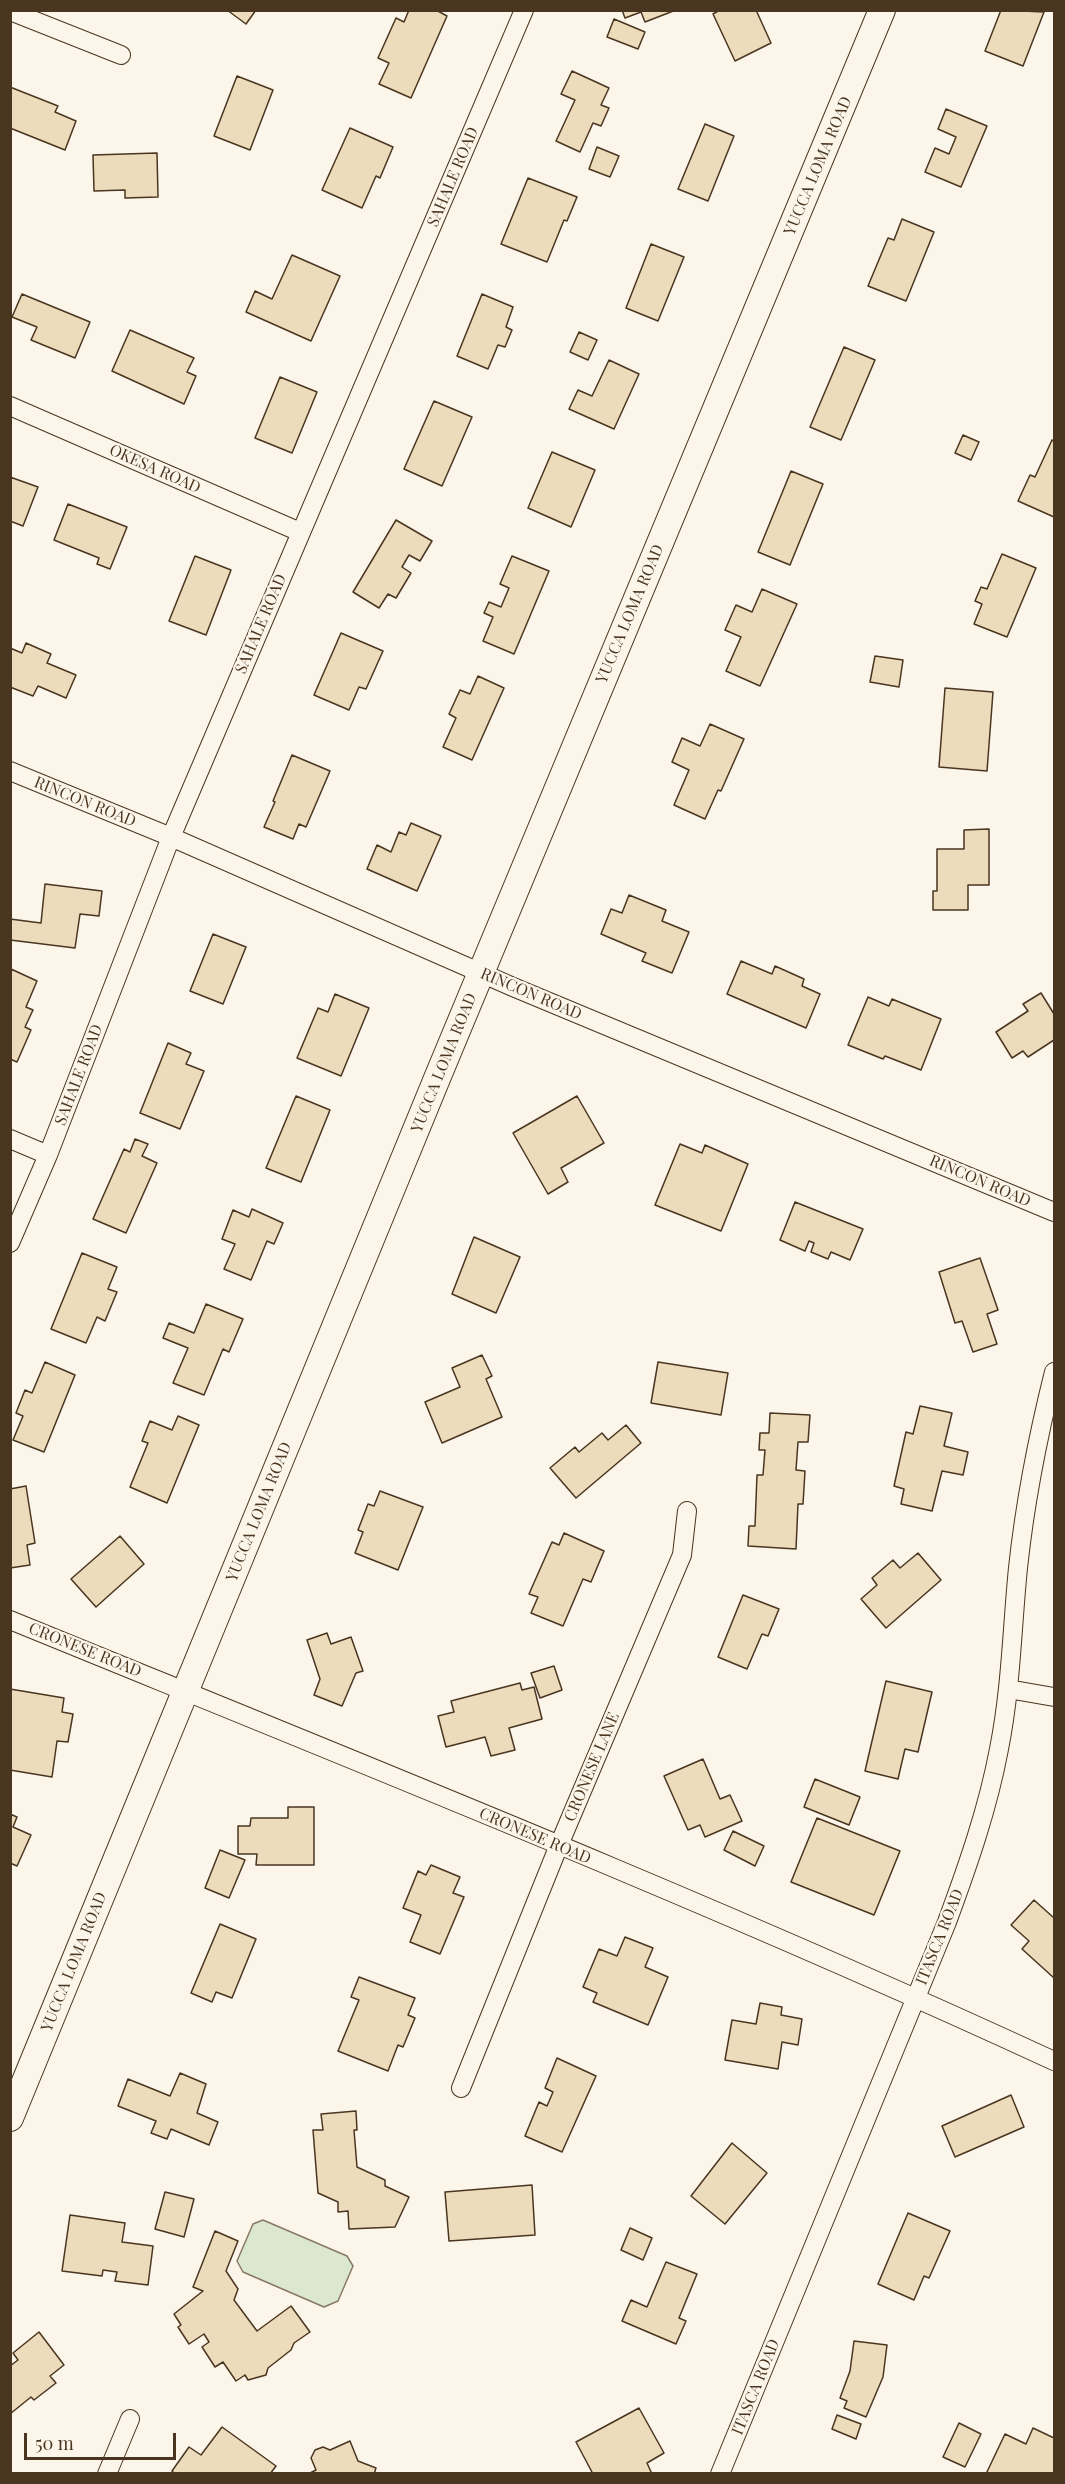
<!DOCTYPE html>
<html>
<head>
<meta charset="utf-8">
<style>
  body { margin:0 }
  #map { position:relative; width:1065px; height:2484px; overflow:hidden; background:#fbf6e9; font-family:"Playfair Display",serif }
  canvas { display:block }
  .frame { position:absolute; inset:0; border:12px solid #4a3520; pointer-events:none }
  .scale { position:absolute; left:24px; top:2433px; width:152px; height:27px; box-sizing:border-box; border:3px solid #4a3520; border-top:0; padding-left:8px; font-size:18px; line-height:21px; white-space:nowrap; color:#4a3520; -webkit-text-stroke:4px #fbf6e9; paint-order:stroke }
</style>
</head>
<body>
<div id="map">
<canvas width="1065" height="2484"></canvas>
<div class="frame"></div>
<div class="scale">50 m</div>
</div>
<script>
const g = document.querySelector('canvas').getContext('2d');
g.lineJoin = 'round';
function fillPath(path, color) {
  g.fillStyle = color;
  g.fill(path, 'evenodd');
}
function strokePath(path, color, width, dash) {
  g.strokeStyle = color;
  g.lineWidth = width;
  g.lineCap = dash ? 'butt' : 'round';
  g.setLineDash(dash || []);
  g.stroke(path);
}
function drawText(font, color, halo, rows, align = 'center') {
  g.font = font + ' "Playfair Display",serif';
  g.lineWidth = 4.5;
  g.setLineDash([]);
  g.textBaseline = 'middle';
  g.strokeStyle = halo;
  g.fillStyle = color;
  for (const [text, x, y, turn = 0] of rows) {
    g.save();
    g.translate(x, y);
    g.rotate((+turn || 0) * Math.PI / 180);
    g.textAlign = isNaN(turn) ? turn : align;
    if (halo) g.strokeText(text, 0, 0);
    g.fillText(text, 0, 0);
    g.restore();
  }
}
const green = new Path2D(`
  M263,2220L347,2256L353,2266L338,2301L324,2307L243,2272L237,2261L253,2224Z`);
fillPath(green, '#dce7d0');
strokePath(green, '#887966', 1.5);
const building = new Path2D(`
  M227,10H256L246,24Z
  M409,10H436L447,16L411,98L379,84L389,63L378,58L396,18L404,22Z
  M622,10H676L645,22L641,12L625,18Z
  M720,10H756L771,43L735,61L713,14Z
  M1001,10L1044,12L1023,66L985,51Z
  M614,19L645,32L638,49L607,37Z
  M572,71L609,88L601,105L609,108L601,126L593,123L580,152L556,141L575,100L561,94Z
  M237,76L273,90L250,150L214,136Z
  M10,87L58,106L55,112L76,121L65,150L10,128Z
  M946,109L987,126L961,187L925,172L935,148L949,154L956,137L938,129Z
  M705,124L734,136L708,201L678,189Z
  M350,128L393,147L380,178L376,176L362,208L322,190Z
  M597,147L619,156L610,177L589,169Z
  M157,153L158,197L125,198V190L94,191L93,155Z
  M528,178L577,197L567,221L564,220L547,262L501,244Z
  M902,219L934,232L906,301L868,286L888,238L894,240Z
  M651,244L684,257L658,321L626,308Z
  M292,255L340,276L311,341L246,312L255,291L272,299Z
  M22,294L90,322L75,358L31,340L37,327L12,317Z
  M482,294L513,307L506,327L512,330L505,347L498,345L488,369L457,356Z
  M130,330L194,358L187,372L196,376L184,404L112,371Z
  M579,332L597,340L588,360L570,352Z
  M844,347L875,360L841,440L810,427Z
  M609,360L639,374L614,429L569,409L578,390L592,396Z
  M280,377L317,392L292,453L255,438Z
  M434,401L472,417L442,486L404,469Z
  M963,435L979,442L971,460L955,453Z
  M1052,440L1054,441V517L1018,501L1030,475L1035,477Z
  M552,452L595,470L571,527L528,508Z
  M791,471L823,484L790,565L758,552Z
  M10,477L38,487L23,526L10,521Z
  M68,504L127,527L110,569L97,564L99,558L54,540Z
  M396,520L432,541L420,561L409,555L402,567L411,573L396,598L388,594L379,608L353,592Z
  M1002,554L1036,568L1007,637L974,624L982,604L975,601L981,587L987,589Z
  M195,556L231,570L206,635L169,621Z
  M512,556L549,571L514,654L483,641L493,617L484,613L489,602L501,607L509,588L500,584Z
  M762,589L797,604L760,686L726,671L741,637L725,630L736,605L752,612Z
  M341,633L383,651L366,689L359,687L349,710L314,695Z
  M26,643L51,654L47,663L76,675L66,698L38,686L33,696L10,687V648L22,653Z
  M875,656L903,660L899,687L870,682Z
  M478,676L504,688L472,760L443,747L456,718L449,714L460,690L470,694Z
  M945,688L993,692L987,771L939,767Z
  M710,724L744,739L721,791L718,790L705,819L674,805L689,770L672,762L682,738L700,746Z
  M292,755L330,771L306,827L299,824L293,839L264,827L275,802L273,801Z
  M411,823L441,836L417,891L367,869L377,845L391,852L399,832L406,835Z
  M989,829V885H968V910H933V891H937V849H964V830Z
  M45,884L102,891L99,916L80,914L75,948L10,940V919L41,923Z
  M629,895L666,910L662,921L689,932L672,973L642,961L646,953L601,934L611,909L622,913Z
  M213,934L246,947L223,1004L190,991Z
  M741,961L772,974L775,966L804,979L802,986L820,994L806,1028L727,994Z
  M11,969L37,981L26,1007L33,1010L25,1027L31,1030L17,1062L10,1059Z
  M1041,993L1054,1014V1040L1028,1057L1023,1051L1012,1058L996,1032L1028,1011L1023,1004Z
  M335,994L369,1008L341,1076L297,1058L318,1008L328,1012Z
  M868,997L889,1006L892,999L941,1019L921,1070L885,1056L883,1059L848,1045Z
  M168,1043L191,1053L186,1064L204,1071L180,1129L140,1113Z
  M296,1096L330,1110L301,1182L266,1168Z
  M577,1096L604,1143L561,1168L568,1182L548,1194L513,1133Z
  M135,1139L148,1144L142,1156L157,1163L126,1233L93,1219L124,1149L130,1152Z
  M680,1144L702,1153L705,1145L748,1164L721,1231L655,1205Z
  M795,1202L863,1229L850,1260L831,1252L828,1259L811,1252L814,1243L809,1241L805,1251L780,1240Z
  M252,1209L283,1223L274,1244L267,1241L251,1280L224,1269L235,1244L222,1239L233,1210L249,1217Z
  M474,1237L520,1257L496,1313L452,1294Z
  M82,1253L117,1267L108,1289L117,1292L105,1321L97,1317L86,1343L51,1329Z
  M980,1258L998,1310L987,1314L997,1344L973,1352L962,1321L955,1323L939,1272Z
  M206,1304L243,1319L229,1352L223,1349L204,1395L173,1383L188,1348L163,1338L169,1323L194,1333Z
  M482,1355L492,1376L486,1379L502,1417L442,1443L425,1402L460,1387L452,1368Z
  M45,1362L75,1375L44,1452L13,1440L23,1416L16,1413L25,1390L32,1393Z
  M658,1362L728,1373L721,1415L651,1403Z
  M920,1406L952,1413L944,1446L968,1452L963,1475L942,1471L932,1511L901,1504L904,1489L894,1486L906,1432L913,1434Z
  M770,1413L810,1415L808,1442H798L796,1470L805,1471L803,1504H798L796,1549L748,1546L749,1526H755L757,1475H763L765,1450H759L760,1433H769Z
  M178,1416L199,1425L167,1503L130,1487L148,1443L142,1441L150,1421L172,1430Z
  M626,1425L641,1443L576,1498L550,1468L575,1447L579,1452L602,1433L608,1440Z
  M26,1486L35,1543L27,1545L30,1565L10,1568V1489Z
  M380,1491L423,1507L398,1570L355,1553L363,1532L358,1530L368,1504L374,1506Z
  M564,1533L604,1551L591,1582L583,1579L563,1626L531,1613L538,1597L529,1594L552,1542L559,1545Z
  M120,1536L144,1564L96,1607L71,1579Z
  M918,1553L941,1580L886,1628L861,1599L877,1585L872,1578L893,1560L900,1568Z
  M743,1595L779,1609L768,1636L762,1634L747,1669L718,1657Z
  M327,1633L331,1644L351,1637L363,1671L356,1673L342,1706L314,1695L320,1679L307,1640Z
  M554,1666L562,1690L540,1698L531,1673Z
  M886,1681L932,1692L918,1752L905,1749L898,1779L865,1771Z
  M520,1683L522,1690L534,1687L542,1719L509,1728L515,1750L491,1756L485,1737L446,1747L438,1716L454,1712L451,1701Z
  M10,1689L64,1698L62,1712L73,1714L68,1742L57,1741L52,1777L10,1770Z
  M703,1759L720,1799L730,1795L742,1821L705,1837L700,1825L688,1830L664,1776Z
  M815,1779L860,1797L849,1825L804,1807Z
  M288,1807H314V1865H256L257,1854H238V1826H250L251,1818H288Z
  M10,1814L17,1817L13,1827L31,1835L17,1866L10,1863Z
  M817,1818L900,1851L874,1915L791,1882Z
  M733,1831L764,1846L755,1866L724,1850Z
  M220,1850L245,1860L229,1898L205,1888Z
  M431,1865L460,1877L453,1893L464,1897L440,1954L410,1942L421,1915L403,1908L418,1871L426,1875Z
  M1034,1900L1054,1918V1978L1022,1949L1029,1941L1011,1925Z
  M220,1924L256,1939L232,1998L216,1992L212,2002L191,1993Z
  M625,1937L653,1948L645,1967L668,1977L648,2025L593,2002L597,1993L583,1987L599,1949L617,1956Z
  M359,1977L415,1998L408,2015L415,2018L403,2047L398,2045L388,2071L338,2051L359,2000L351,1997Z
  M760,2003L782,2007L781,2015L802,2019L798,2045L782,2042L778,2069L725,2060L732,2020L756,2024Z
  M557,2058L596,2076L562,2152L525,2136L539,2102L547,2106L553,2092L545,2088Z
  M180,2073L206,2084L197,2113L218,2122L209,2145L171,2129L167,2139L151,2133L156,2121L118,2106L128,2079L170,2096Z
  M1011,2095L1024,2127L955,2157L942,2126Z
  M356,2111L357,2130H354L357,2167L385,2180V2186L409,2197L395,2227L349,2229L348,2211L338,2212V2202L318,2193L313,2130H323L321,2114Z
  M732,2143L767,2173L725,2224L691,2196Z
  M532,2185L535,2235L449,2241L445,2192Z
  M165,2192L194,2199L184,2237L155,2229Z
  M908,2213L950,2231L929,2278L924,2276L914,2300L878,2284Z
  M70,2215L125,2223L122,2242L153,2246L148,2285L115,2281L117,2272L103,2270L102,2276L62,2271Z
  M630,2228L652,2238L643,2260L621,2250Z
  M215,2231L238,2241L226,2271L238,2289L234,2300L257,2331L291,2306L310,2332L294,2343L291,2350L268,2368L266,2375L248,2380L245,2375L236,2381L223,2362L215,2367L202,2347L209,2342L204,2334L189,2344L178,2327L181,2325L174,2314L203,2291L193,2287Z
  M666,2262L697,2274L679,2318L686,2321L676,2344L622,2321L631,2300L647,2307Z
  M39,2332L64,2365L50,2376L56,2383L34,2400L31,2397L10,2414V2366L18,2360L13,2353Z
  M854,2341L887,2345L883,2377L866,2417L844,2408L847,2401L840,2398L850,2371Z
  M639,2408L664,2453L647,2463L652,2474H593L576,2442Z
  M837,2415L861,2424L856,2439L832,2429Z
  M959,2423L981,2434L965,2467L943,2457Z
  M222,2427L276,2466L270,2474H175L172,2471L189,2447L201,2455Z
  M1033,2428L1054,2438V2474H986L1005,2434L1026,2444Z
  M350,2441L358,2461L376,2468L374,2474H308L316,2470L311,2458L315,2450L323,2447L330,2450Z`);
fillPath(building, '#ecdcbc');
strokePath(building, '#4a3520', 1.5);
const street = new Path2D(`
  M10,11L121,55
  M10,406L300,532
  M10,771L171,837L513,987L1054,1212
  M10,1139L48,1155
  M10,1243L48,1155L171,837L524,10
  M10,1620C360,1763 712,1903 1054,2061
  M1008,1689L1054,1697
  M461,2088L559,1845L682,1555L687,1511
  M107,2474L130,2419
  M720,2474L947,1922C968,1865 988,1808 999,1749C1011,1689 1012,1628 1018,1568C1025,1502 1038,1436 1054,1372`);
const secondary = new Path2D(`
  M10,2118L438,1076L882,10`);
strokePath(street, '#4a3520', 20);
strokePath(secondary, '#4a3520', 28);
strokePath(street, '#fbf6e9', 18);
strokePath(secondary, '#fbf6e9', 26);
drawText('16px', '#4a3520', '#fbf6e9', [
  ["YUCCA LOMA ROAD",818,166,-67],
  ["SAHALE ROAD",453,177,-67],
  ["OKESA ROAD",155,469,24],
  ["YUCCA LOMA ROAD",630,614,-67],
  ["SAHALE ROAD",261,624,-67],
  ["RINCON ROAD",85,802,22],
  ["RINCON ROAD",531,994,23],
  ["YUCCA LOMA ROAD",444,1063,-68],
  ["SAHALE ROAD",79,1075,-69],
  ["RINCON ROAD",980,1181,23],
  ["YUCCA LOMA ROAD",259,1512,-68],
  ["CRONESE ROAD",85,1650,22],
  ["CRONESE LANE",592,1767,-67],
  ["CRONESE ROAD",535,1836,23],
  ["ITASCA ROAD",940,1937,-68],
  ["YUCCA LOMA ROAD",74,1962,-68],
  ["ITASCA ROAD",756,2387,-68]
]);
</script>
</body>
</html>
